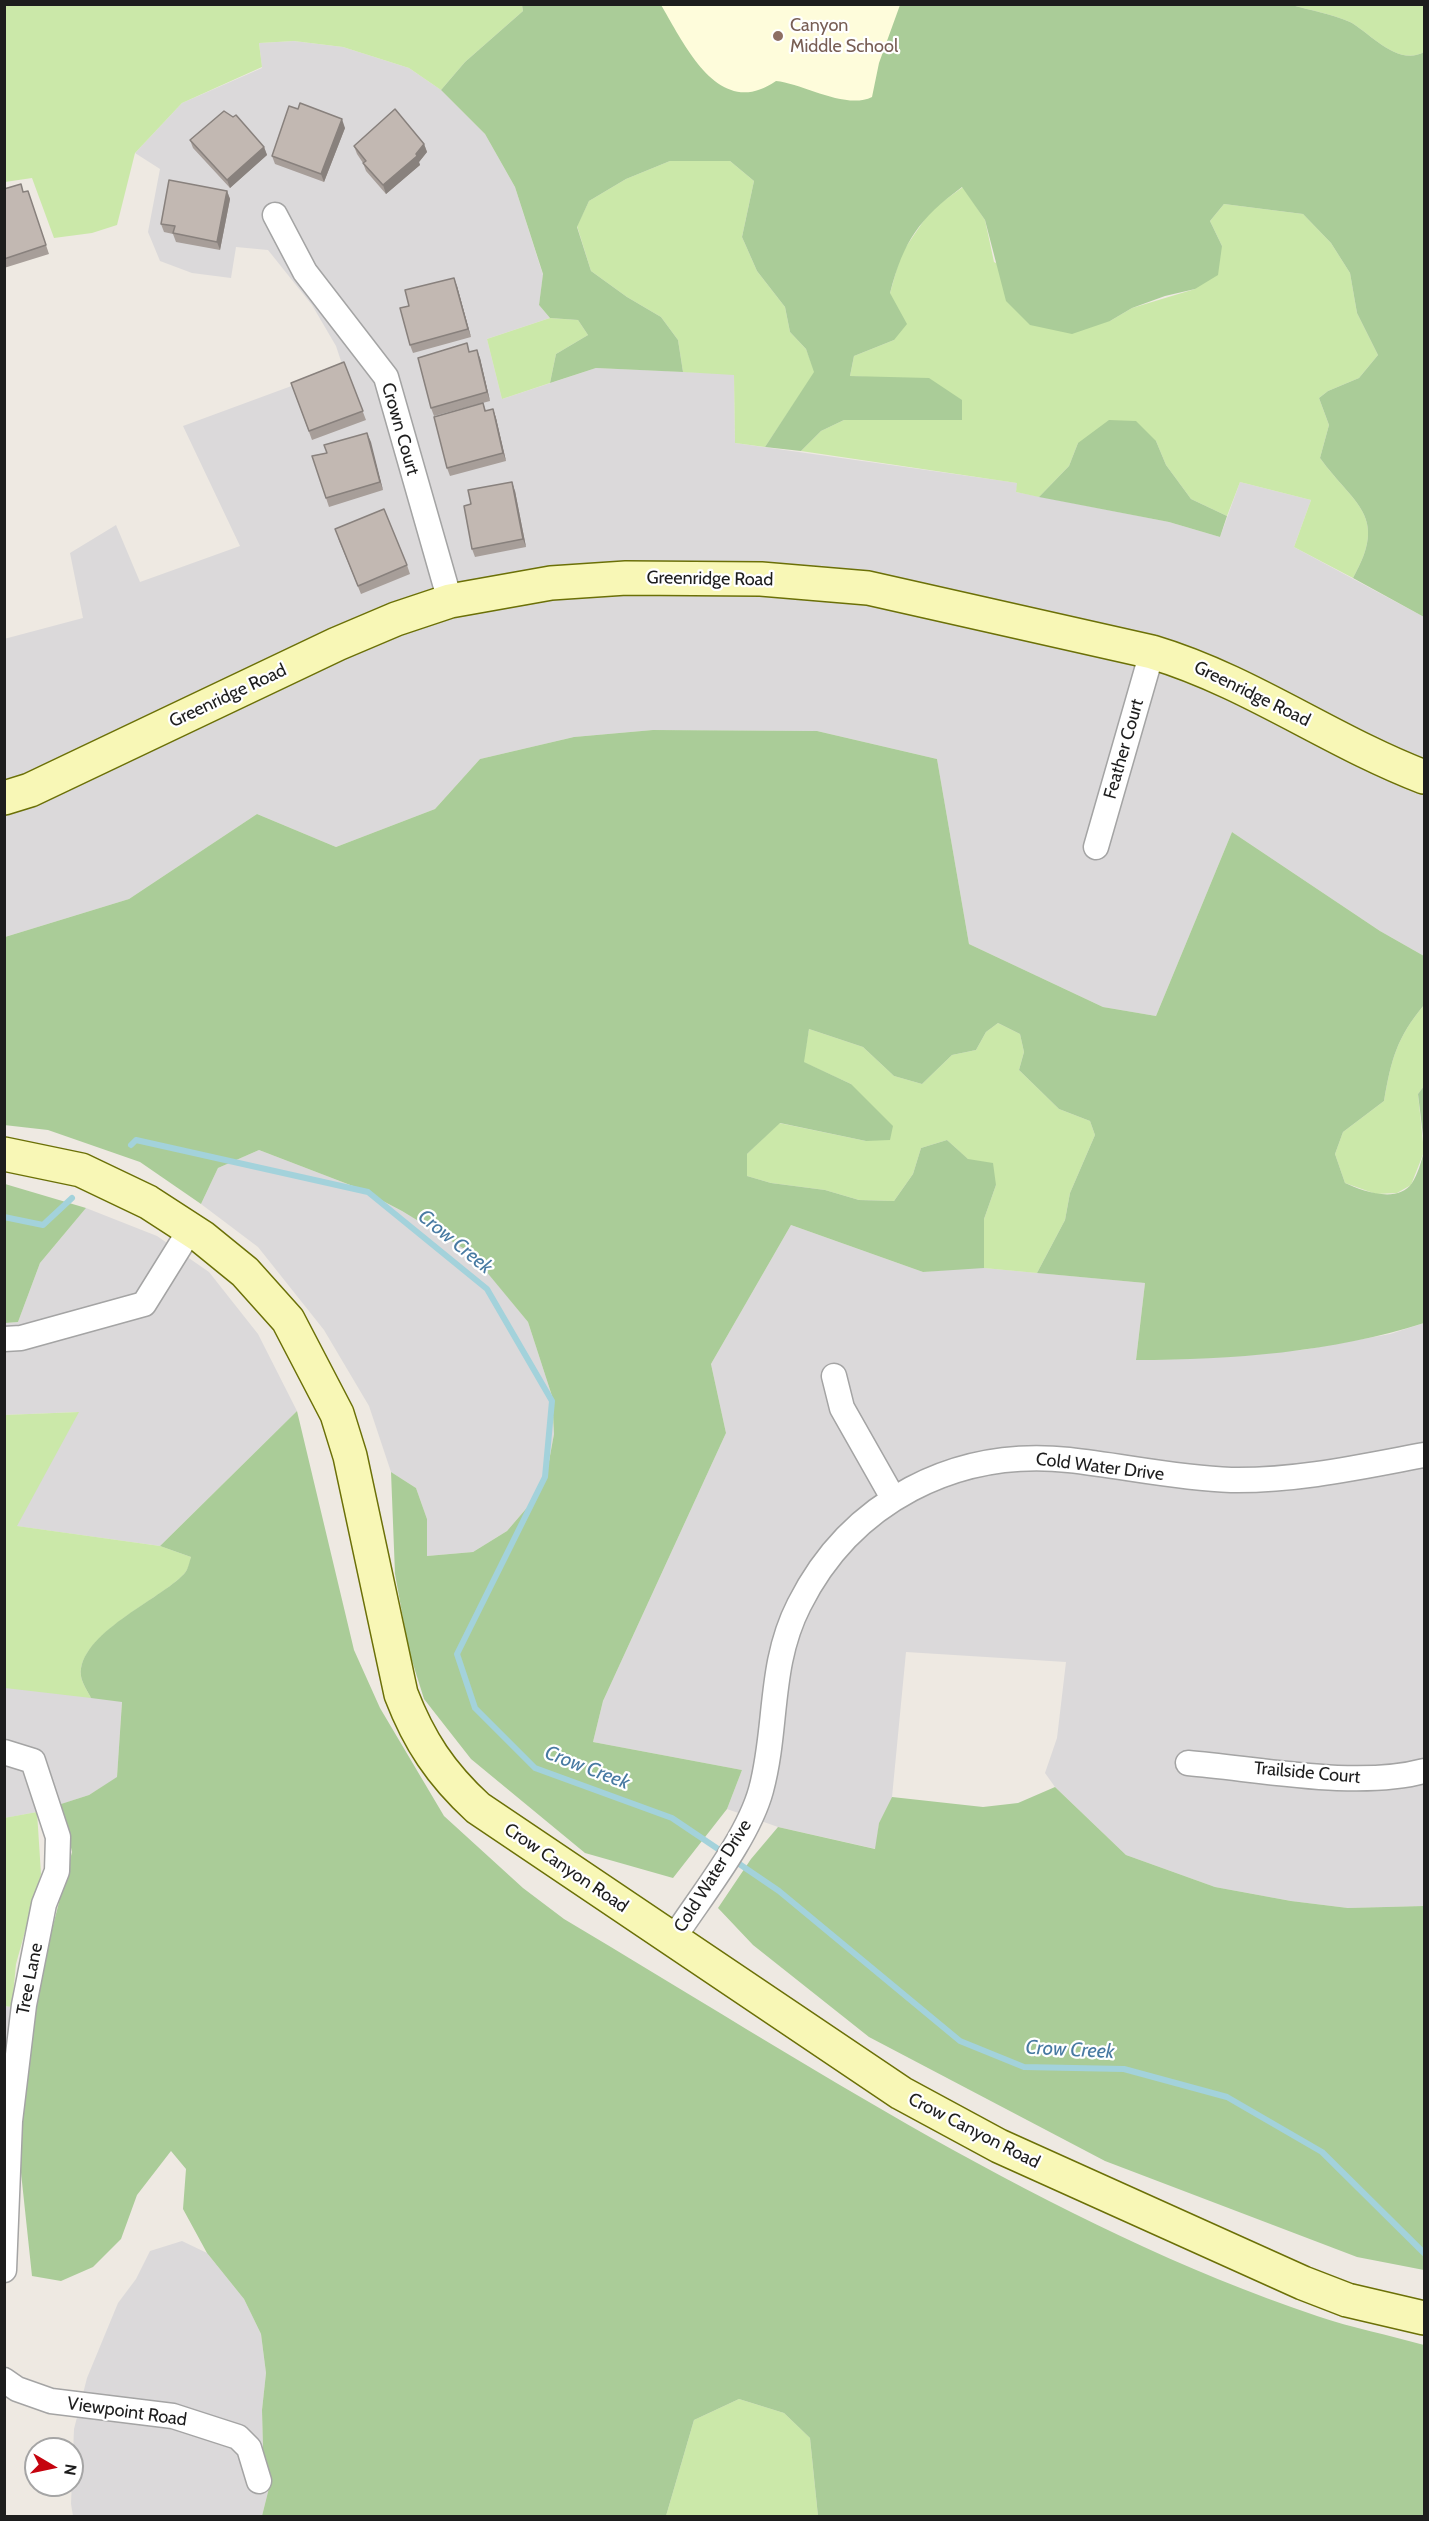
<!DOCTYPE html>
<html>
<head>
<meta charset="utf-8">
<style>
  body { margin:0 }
  #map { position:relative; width:1429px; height:2521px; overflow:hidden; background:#eee9e2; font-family:Cabin,sans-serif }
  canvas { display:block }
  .frame { position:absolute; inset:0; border:6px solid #1d1d1d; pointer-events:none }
  .north { position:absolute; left:24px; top:2437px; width:60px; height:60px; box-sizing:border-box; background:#fff; border:2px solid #a5a5a5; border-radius:50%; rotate:99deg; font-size:16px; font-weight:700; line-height:24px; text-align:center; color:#1d1d1d }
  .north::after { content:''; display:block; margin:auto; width:21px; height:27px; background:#c5040f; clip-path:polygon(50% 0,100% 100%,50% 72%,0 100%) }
</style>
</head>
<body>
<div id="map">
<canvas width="1429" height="2521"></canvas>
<div class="frame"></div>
<div class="north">N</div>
</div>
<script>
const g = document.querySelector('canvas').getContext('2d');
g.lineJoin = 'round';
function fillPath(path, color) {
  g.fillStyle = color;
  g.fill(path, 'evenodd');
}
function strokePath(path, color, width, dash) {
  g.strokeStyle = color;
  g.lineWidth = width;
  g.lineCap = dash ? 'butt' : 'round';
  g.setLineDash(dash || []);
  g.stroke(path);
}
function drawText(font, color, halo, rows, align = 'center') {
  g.font = font + ' Cabin,sans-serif';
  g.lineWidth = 4.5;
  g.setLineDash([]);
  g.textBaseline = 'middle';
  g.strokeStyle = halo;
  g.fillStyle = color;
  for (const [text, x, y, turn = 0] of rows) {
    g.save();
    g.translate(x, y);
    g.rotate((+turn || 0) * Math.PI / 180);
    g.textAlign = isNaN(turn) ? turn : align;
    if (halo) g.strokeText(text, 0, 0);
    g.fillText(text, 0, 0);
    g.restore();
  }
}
fillPath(new Path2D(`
  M294,41L343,47L409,68L441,90L485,134L515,187L543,275L539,305L550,318L487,339L502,399L596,368L734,374L735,443L1018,483L1016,492L1169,522L1220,537L1240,482L1311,500L1294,547L1424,617V956L1380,931L1232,832L1156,1016L1103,1007L969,944L937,759L817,731L653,730L574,737L480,759L435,809L336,847L257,814L129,899L5,937L4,639L83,618L70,553L116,525L140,582L240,546L183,426L343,367L336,346L312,305L268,250L236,247L231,278L192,273L160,261L148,232L160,169L135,153L182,103L262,68L259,43Z
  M259,1150L358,1188L402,1211L472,1253L528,1322L552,1396L554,1434L547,1472L537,1496L507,1531L473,1552L427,1556V1519L416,1488L391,1472L369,1406L324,1330L258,1247L201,1204L218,1168Z
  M86,1208L157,1236L209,1272L258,1334L297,1411L160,1546L16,1526L78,1412L5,1415L4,1323L18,1322L40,1263Z
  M791,1225L923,1272L974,1267L1145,1283L1136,1360L1302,1350L1390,1334L1424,1323V1906L1348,1908L1291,1901L1215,1887L1126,1855L1055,1787L1045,1773L1057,1738L1066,1662L906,1652L892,1797L879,1823L876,1849L778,1827L727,1809L742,1770L593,1742L603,1701L726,1433L711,1364Z
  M14,1687L122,1701L117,1778L89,1795L37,1812L5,1818V1688Z
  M5,2006L12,2007L5,2079Z
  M182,2241L207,2253L244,2299L261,2334L266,2373L262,2410L263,2449L269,2488L262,2516H73L71,2504L74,2429L87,2378L118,2303L136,2279L150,2251Z`), '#dbd9da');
fillPath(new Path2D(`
  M642,5H907L879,109L721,91L680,64Z`), '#fefcdb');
fillPath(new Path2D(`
  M5,5H522L523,11L465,62L441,90L409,68L343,47L294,41L259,43L262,67L182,103L135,153L117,225L92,233L54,238L32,178L5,182Z
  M1291,5H1424V52C1398,67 1370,33 1350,22C1332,14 1310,10 1291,5Z
  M670,161H730L754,181L742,237L757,271L785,307L790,332L806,349L815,372L765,447L735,443L734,375L683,372L678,340L661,317L627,297L591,271L577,226L589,201L626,179Z
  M963,187L985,220L994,262L1110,321L1132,308L1195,289L1222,246L1210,221L1224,204L1303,214L1331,243L1350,273L1357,313L1378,355L1359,378L1328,391L1319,398L1329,425L1320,458C1354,505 1389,515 1353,578L1294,547L1311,500L1240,482L1227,516L1191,499L1166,465L1156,441L1078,443L1069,466L1039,497L1016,492L1017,483L801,451L821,431L844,420H962L881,378L850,376L854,356L894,340L890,293L901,254L931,210Z
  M550,318L578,320L588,335L556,354L550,383L502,399L487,339Z
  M1424,1005V1086L1418,1094L1424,1152L1411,1185L1397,1193L1376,1194L1345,1183L1335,1154L1343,1132L1384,1101C1391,1060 1397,1037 1424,1005Z
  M998,1023L1020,1034L1024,1052L1019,1070L1059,1109L1090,1121L1095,1135L1070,1193L1065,1220L1037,1273L984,1268V1219L996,1185L947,1140L921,1148L913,1174L894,1201L859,1200L825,1190L771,1183L747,1176V1154L779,1123L866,1141L851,1084L803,1062L809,1029L863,1047L894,1076L922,1084L952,1055L976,1050L986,1032Z
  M79,1412L17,1526L160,1546L191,1557C190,1563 188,1570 184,1574C161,1599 77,1635 81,1676C82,1683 88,1692 91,1698L5,1688L4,1415Z
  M37,1812L41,1874L16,1964L12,2007L4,2006V1818Z
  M739,2399L784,2413L810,2438L818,2516H666L694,2420Z`), '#cbe8a9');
fillPath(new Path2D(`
  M522,5H661C685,45 719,121 776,81C804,84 846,110 872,97L879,63L900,5H1291C1310,10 1332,14 1350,22C1370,33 1398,67 1424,52V617L1353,578C1389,515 1354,505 1320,458L1329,425L1319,398L1328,391L1359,378L1378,355L1357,313L1350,273L1331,243L1303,214L1224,204L1210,221L1222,246L1218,275L1195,289L1165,296L1132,308L1110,321L1072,334L1030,325L1006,301L985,220L962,187C919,219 904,240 890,293L907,324L894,340L854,356L850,376L929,378L962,400V420H844L821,431L801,451L765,447L814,372L806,349L790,332L785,307L757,271L742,237L754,181L730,161H670L626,179L589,201L577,227L591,271L627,297L661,317L678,340L683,372L596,368L550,383L556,354L588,335L578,320L550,318L539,305L543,274L515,187L485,134L441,90L465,62L523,11Z
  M1109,420L1136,421L1156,441L1166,465L1191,499L1227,516L1220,537L1169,522L1039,497L1069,466L1078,443Z
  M653,730L817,731L937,759L969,944L1103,1007L1156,1016L1232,832L1380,931L1424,956V1005C1397,1037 1391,1060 1384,1101L1343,1132L1335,1154L1345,1183C1362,1191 1398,1204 1412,1183C1418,1174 1421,1162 1424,1152V1323C1333,1352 1232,1360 1136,1360L1145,1283L1037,1273L1065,1220L1070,1193L1095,1135L1090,1121L1059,1109L1019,1070L1024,1052L1020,1034L998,1023L986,1032L976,1050L952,1055L922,1084L894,1076L863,1047L809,1029L804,1062L851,1084L893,1126L890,1140L866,1141L780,1123L747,1154V1176L771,1183L825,1190L859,1200L894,1201L913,1174L921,1148L947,1140L968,1159L993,1163L996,1185L984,1219V1268L923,1272L791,1225L711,1364L726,1433L603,1701L593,1742L742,1770L727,1809L673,1878L585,1853L471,1759L424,1699L409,1651L395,1574L391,1472L416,1488L427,1519V1556L473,1552L507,1531L537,1496L547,1472L554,1434L552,1396L528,1322L471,1253L402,1211L358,1188L259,1150L218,1168L201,1204L140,1162L48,1130L4,1125L5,937L129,899L257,814L336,847L435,809L480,759L574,737Z
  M1424,1086V1144L1418,1094Z
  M5,1184L86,1208L40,1263L18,1322L5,1323Z
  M297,1411L354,1650L380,1708L444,1816L523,1888L564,1919C805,2062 1050,2226 1317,2316C1352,2328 1389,2335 1424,2345V2516H818L810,2438L784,2413L739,2399L694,2420L666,2516H262L269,2488L263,2449L262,2410L266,2373L261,2334L244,2299L207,2253L183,2209L186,2169L171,2151L137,2195L121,2239L93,2267L61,2281L32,2276L17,2135L41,1972L72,1852L61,1804L89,1795L117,1777L122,1702L91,1698C88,1692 82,1683 81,1676C77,1634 161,1599 184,1574C188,1570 189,1563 191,1557L160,1546Z
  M1055,1787L1126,1855L1215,1887L1291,1901L1348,1908L1424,1906V2270L1357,2257L1105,2161L869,2037L753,1945L718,1908L751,1859L778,1827L875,1849L879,1823L892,1797L983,1807L1018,1803Z`), '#aacc98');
strokePath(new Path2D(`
  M131,1145L136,1140L368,1192L487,1289L552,1401L545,1477L457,1654L475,1708L535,1768L672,1818L724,1853
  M4,1217L43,1225L72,1198
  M732,1859L779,1891L960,2041L1024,2067L1124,2069L1227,2097L1322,2152L1424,2253`), '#a3d2db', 6);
const street = new Path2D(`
  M275,215L305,272L386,377L450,601
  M1096,847L1152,652
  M4,1339L21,1338L144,1304L190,1230
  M834,1376L842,1408L893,1498
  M4,1752L33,1761L58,1837L57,1871L44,1904L24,2005L10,2121L4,2270
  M1188,1763C1259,1769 1357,1789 1424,1771
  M673,1939C701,1896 748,1838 761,1790C778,1727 768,1666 799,1605C851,1501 956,1448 1069,1460C1123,1466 1176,1478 1231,1480C1297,1481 1360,1467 1424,1455
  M4,2380L17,2389L51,2401L173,2416L238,2437L249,2448L259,2481`);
const secondary = new Path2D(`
  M4,798L30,790L337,644L396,619L450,601L551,583L626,578L761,579L868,588L1152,652C1249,681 1330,741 1424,777
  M4,1154L81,1170L148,1202L202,1237L245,1272L288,1320L337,1414L350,1456L401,1694C419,1741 441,1774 478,1808L901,2093L999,2146L1303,2283L1347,2300L1424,2318`);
strokePath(street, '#a4a4a4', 27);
strokePath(secondary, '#6b7007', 36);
strokePath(street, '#fff', 24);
strokePath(secondary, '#f8f7b6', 33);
fillPath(new Path2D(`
  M298,109L345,128L324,182L275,164L272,156Z
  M190,140L264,147L267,155L230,188L193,148Z
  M424,144L427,152L419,162L420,165L386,194L366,171L363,163L357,154L354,146Z
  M4,189L24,192L28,191L49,254L4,268Z
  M227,191L230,199L220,250L176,242L173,234L164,232L161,224Z
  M457,286L471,337L413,353L410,345L409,306Z
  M470,351L480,358L490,401L434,416L431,408Z
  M344,362L366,420L312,440L291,383Z
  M483,403L486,411L493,409L496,418L506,461L450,476L447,468Z
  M367,433L383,490L329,507L326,498L327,453Z
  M515,491L526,547L475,557L472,549Z
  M338,538L407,565L410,574L361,594Z`), '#a79e99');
fillPath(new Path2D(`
  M342,119L345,128L324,182L321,174Z
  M424,144L427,152L419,162L420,165L386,194L383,185L416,154Z
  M264,147L267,155L230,188L227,180Z
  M227,191L230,199L220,250L217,242Z
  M454,278L457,286L471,337L468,329Z
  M477,350L480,358L490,401L487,392Z
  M493,409L496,418L506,461L503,453Z
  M367,433L371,442L383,490L380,482Z
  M512,482L515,491L526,547L523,539Z`), '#88817d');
const building = new Path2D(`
  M300,103L342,119L321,174L272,156L289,106L298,109Z
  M395,109L424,144L416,154L417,156L383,185L363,163L366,161L354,146Z
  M224,111L233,117L236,115L264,147L227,180L190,140Z
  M169,180L227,191L217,242L173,233L175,226L161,224Z
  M21,184L23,192L28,191L46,245L4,259V189Z
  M454,278L468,329L410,345L400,308L409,306L405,290Z
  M467,343L469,352L477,350L487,392L431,408L418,358Z
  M344,362L363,411L309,431L291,383Z
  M483,403L485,411L493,409L503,453L447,468L434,417Z
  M367,433L380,482L326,498L312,456L327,453L324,445Z
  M512,482L523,539L472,549L464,506L471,504L468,490Z
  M384,509L407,565L358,586L335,529Z`);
fillPath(building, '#c2b8b2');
strokePath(building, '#88817d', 1.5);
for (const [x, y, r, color] of [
  [778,36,6,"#8d6e63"]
]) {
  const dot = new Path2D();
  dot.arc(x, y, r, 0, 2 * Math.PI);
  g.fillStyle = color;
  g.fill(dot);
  strokePath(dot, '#fff', 2);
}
drawText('18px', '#785e54', '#fff', [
  ["Canyon",790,26],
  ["Middle School",790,47]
], 'left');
drawText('18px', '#1d1d1d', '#fff', [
  ["Crown Court",400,429,74],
  ["Greenridge Road",710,579,1],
  ["Greenridge Road",1252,694,26],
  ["Greenridge Road",228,696,-25],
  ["Feather Court",1124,749,-74],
  ["Cold Water Drive",1100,1467,7],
  ["Trailside Court",1307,1773,5],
  ["Crow Canyon Road",566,1868,34],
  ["Cold Water Drive",713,1876,-58],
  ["Tree Lane",30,1979,-79],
  ["Crow Canyon Road",974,2131,27],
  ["Viewpoint Road",127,2412,8]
]);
drawText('italic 20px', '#487aa2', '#fff', [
  ["Crow Creek",455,1242,39],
  ["Crow Creek",587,1768,21],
  ["Crow Creek",1070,2050,3]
]);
</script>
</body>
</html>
